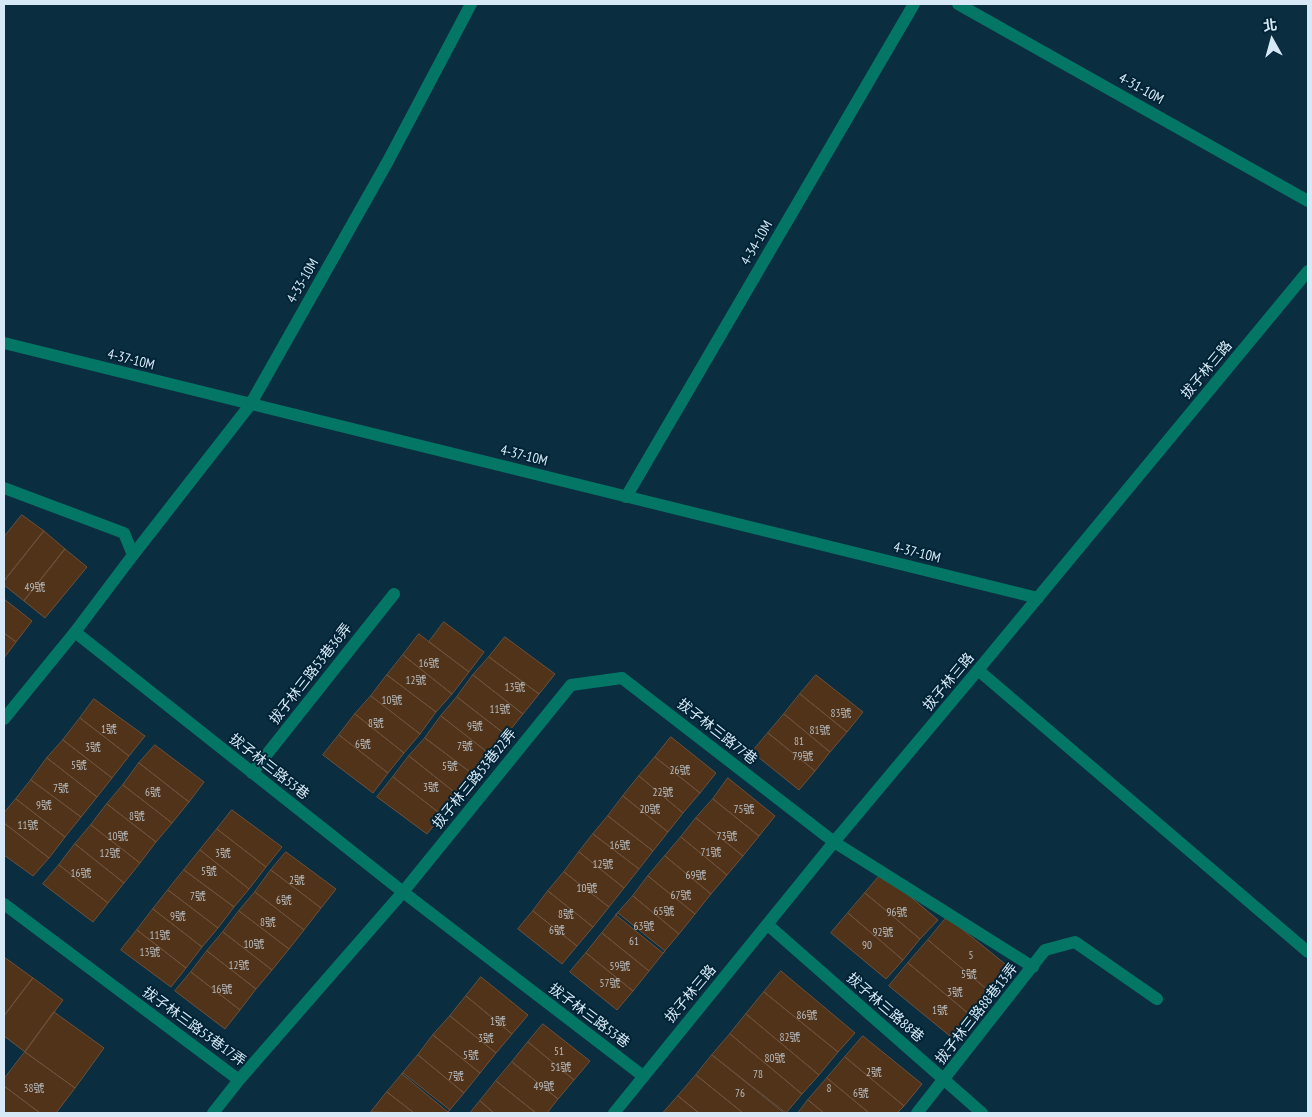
<!DOCTYPE html>
<html>
<head>
<meta charset="utf-8">
<style>
  body { margin:0 }
  #map { position:relative; width:1312px; height:1117px; overflow:hidden; background:#0b2d40; font-family:"PT Sans Narrow","Noto Sans TC",sans-serif }
  canvas { display:block }
  .frame { position:absolute; inset:0; border:5px solid #d7e9f6; pointer-events:none }
  .north { position:absolute; left:1247px; top:15px; width:50px; height:50px; -webkit-text-stroke:4px #012336; paint-order:stroke; rotate:353deg; font-size:14px; font-weight:700; line-height:20px; text-align:center; color:#d7e9f6 }
  .north::after { content:''; display:block; margin:auto; width:18px; height:22px; background:#d7e9f6; clip-path:polygon(50% 0,100% 100%,50% 72%,0 100%) }
</style>
</head>
<body>
<div id="map">
<canvas width="1312" height="1117"></canvas>
<div class="frame"></div>
<div class="north">北</div>
</div>
<script>
const g = document.querySelector('canvas').getContext('2d');
g.lineJoin = 'round';
function fillPath(path, color) {
  g.fillStyle = color;
  g.fill(path, 'evenodd');
}
function strokePath(path, color, width, dash) {
  g.strokeStyle = color;
  g.lineWidth = width;
  g.lineCap = dash ? 'butt' : 'round';
  g.setLineDash(dash || []);
  g.stroke(path);
}
function drawText(font, color, halo, rows, align = 'center') {
  g.font = font + ' "PT Sans Narrow","Noto Sans TC",sans-serif';
  g.lineWidth = 4;
  g.setLineDash([]);
  g.textBaseline = 'middle';
  g.strokeStyle = halo;
  g.fillStyle = color;
  for (const [text, x, y, turn = 0] of rows) {
    g.save();
    g.translate(x, y);
    g.rotate((+turn || 0) * Math.PI / 180);
    g.textAlign = isNaN(turn) ? turn : align;
    if (halo) g.strokeText(text, 0, 0);
    g.fillText(text, 0, 0);
    g.restore();
  }
}
const building = new Path2D(`
  M22,515L44,531L4,581V537Z
  M44,531L65,549L24,601L4,585V581Z
  M65,549L87,567L45,618L24,601Z
  M4,599L32,621L16,642L4,633Z
  M444,622L484,652L469,672L429,642Z
  M4,633L16,642L4,658Z
  M419,634L469,672L452,694L403,655Z
  M505,637L555,674L539,694L489,657Z
  M403,655L452,694L436,712L387,675Z
  M489,657L539,694L523,714L473,675Z
  M387,675L436,712L420,734L371,696Z
  M473,675L523,714L506,735L457,697Z
  M816,675L863,712L847,732L800,694Z
  M800,694L847,732L830,752L784,714Z
  M371,696L420,734L404,753L355,714Z
  M457,697L506,735L491,755L441,716Z
  M94,699L145,736L129,756L80,718Z
  M355,714L404,753L388,773L339,735Z
  M784,714L830,752L815,771L768,733Z
  M441,716L491,755L474,775L425,738Z
  M80,718L129,756L112,778L63,740Z
  M768,733L815,771L799,790L752,752Z
  M339,735L388,773L373,793L323,755Z
  M671,737L716,773L700,793L655,757Z
  M425,738L474,775L458,795L409,756Z
  M63,740L112,778L97,797L47,758Z
  M155,745L204,782L189,802L139,763Z
  M409,756L458,795L442,815L393,777Z
  M655,757L700,793L683,813L639,776Z
  M47,758L97,797L81,817L31,780Z
  M139,763L189,802L172,823L123,785Z
  M639,776L683,813L668,832L623,796Z
  M393,777L442,815L427,834L377,797Z
  M728,778L775,816L759,836L713,799Z
  M31,780L81,817L65,837L16,799Z
  M123,785L172,823L156,842L107,804Z
  M623,796L668,832L653,851L608,816Z
  M16,799L65,837L49,858L4,823V813Z
  M713,799L759,836L743,856L696,818Z
  M107,804L156,842L140,863L91,825Z
  M232,810L282,847L266,867L217,829Z
  M608,816L653,851L639,869L593,834Z
  M696,818L743,856L727,875L681,837Z
  M4,823L49,858L33,876L4,855Z
  M91,825L140,863L124,883L75,844Z
  M217,829L266,867L249,889L200,850Z
  M593,834L639,869L624,888L579,852Z
  M681,837L727,875L711,894L665,856Z
  M75,844L124,883L108,903L59,865Z
  M200,850L249,889L234,907L184,870Z
  M286,852L336,889L321,908L271,870Z
  M579,852L624,888L609,907L564,872Z
  M665,856L711,894L695,914L648,876Z
  M59,865L108,903L93,922L43,884Z
  M184,870L234,907L218,928L168,890Z
  M271,870L321,908L304,930L255,892Z
  M564,872L609,907L593,927L548,891Z
  M882,873L938,920L920,939L865,893Z
  M648,876L695,914L679,934L633,896Z
  M168,890L218,928L202,947L153,909Z
  M548,891L593,927L577,946L533,911Z
  M255,892L304,930L289,949L239,911Z
  M865,893L920,939L903,960L848,913Z
  M633,896L679,934L663,953L616,915Z
  M153,909L202,947L186,968L137,930Z
  M239,911L289,949L272,970L223,932Z
  M533,911L577,946L562,964L518,929Z
  M618,913L665,951L649,971L602,933Z
  M848,913L903,960L886,979L831,933Z
  M947,917L1015,972L995,996L928,940Z
  M137,930L186,968L171,987L121,950Z
  M223,932L272,970L256,989L207,951Z
  M602,933L649,971L633,991L586,953Z
  M928,940L995,996L975,1019L908,963Z
  M207,951L256,989L240,1010L191,972Z
  M586,953L633,991L617,1010L570,972Z
  M4,957L33,978L4,1016Z
  M908,963L975,1019L956,1041L889,986Z
  M781,971L855,1033L838,1052L764,992Z
  M191,972L240,1010L225,1029L175,991Z
  M481,977L528,1015L512,1034L466,996Z
  M33,978L63,1000L25,1052L4,1036V1016Z
  M764,992L838,1052L819,1075L746,1014Z
  M466,996L512,1034L496,1053L450,1016Z
  M54,1012L104,1048L75,1088L25,1052Z
  M746,1014L819,1075L802,1094L730,1034Z
  M450,1016L496,1053L480,1073L433,1035Z
  M543,1024L590,1061L574,1080L528,1042Z
  M730,1034L802,1094L786,1113L712,1055Z
  M433,1035L480,1073L464,1093L418,1055Z
  M863,1036L922,1084L904,1106L845,1057Z
  M528,1042L574,1080L558,1099L512,1062Z
  M25,1052L75,1088L56,1113H40L4,1086V1079Z
  M418,1055L464,1093L448,1112L402,1074Z
  M712,1055L784,1113H743L696,1075Z
  M845,1057L904,1106L897,1113H869L827,1078Z
  M512,1062L558,1099L547,1113H536L496,1081Z
  M403,1073L450,1110L447,1113H414L387,1092Z
  M696,1075L743,1113H699L678,1096Z
  M827,1078L869,1113H824L808,1100Z
  M496,1081L536,1113H494L480,1101Z
  M4,1086L40,1113H4Z
  M387,1092L414,1113L371,1112Z
  M678,1096L699,1113H663Z
  M808,1100L824,1113H798Z
  M480,1101L494,1113H470Z`);
fillPath(building, '#51331a');
strokePath(building, '#6e513a', 1);
strokePath(new Path2D(`
  M4,488L124,533L133,555L75,632L4,719
  M75,632L403,892L643,1076
  M978,670L1308,952
  M252,773L394,594
  M4,904L239,1080L403,892L571,685L622,678L834,842L1033,967
  M768,925L982,1113
  M213,1113L239,1080
  M917,1113L1045,950L1075,942L1157,999`), '#037666', 12);
strokePath(new Path2D(`
  M958,4L1308,201
  M4,343L1038,598
  M626,497L914,4
  M133,555L250,405L388,161L471,4
  M614,1113L834,842L978,670L1308,271`), '#037666', 12);
drawText('11px', '#b6bcbf', null, [
  ["49號",35,588],
  ["16號",429,664],
  ["12號",416,681],
  ["13號",515,688],
  ["10號",392,701],
  ["11號",500,710],
  ["83號",841,714],
  ["8號",376,724],
  ["9號",475,727],
  ["1號",109,730],
  ["81號",820,731],
  ["81",799,742],
  ["6號",363,745],
  ["7號",465,747],
  ["3號",93,748],
  ["79號",803,757],
  ["5號",79,766],
  ["5號",450,767],
  ["26號",680,771],
  ["3號",431,788],
  ["7號",61,789],
  ["6號",153,793],
  ["22號",663,793],
  ["9號",44,806],
  ["20號",650,810],
  ["75號",744,810],
  ["8號",137,817],
  ["11號",28,826],
  ["10號",118,837],
  ["73號",727,837],
  ["16號",620,846],
  ["71號",711,853],
  ["12號",110,854],
  ["3號",223,854],
  ["12號",603,865],
  ["5號",209,872],
  ["16號",81,874],
  ["69號",696,876],
  ["2號",297,881],
  ["10號",587,889],
  ["67號",681,896],
  ["7號",198,897],
  ["6號",284,901],
  ["65號",664,912],
  ["96號",897,913],
  ["8號",566,915],
  ["9號",178,917],
  ["8號",268,923],
  ["63號",644,927],
  ["6號",557,931],
  ["92號",883,933],
  ["11號",160,936],
  ["61",634,942],
  ["10號",254,945],
  ["90",867,946],
  ["13號",150,953],
  ["5",971,956],
  ["12號",239,966],
  ["59號",620,967],
  ["5號",969,975],
  ["57號",610,984],
  ["16號",222,990],
  ["3號",955,993],
  ["1號",940,1011],
  ["86號",807,1016],
  ["1號",498,1022],
  ["82號",790,1038],
  ["3號",486,1039],
  ["51",559,1052],
  ["5號",471,1056],
  ["80號",775,1059],
  ["51號",561,1068],
  ["2號",874,1073],
  ["78",758,1075],
  ["7號",456,1077],
  ["49號",544,1087],
  ["38號",34,1089],
  ["8",829,1089],
  ["76",740,1094],
  ["6號",861,1094]
]);
drawText('14px', '#d7e9f6', '#012336', [
  ["4-31-10M",1141,89,29],
  ["4-34-10M",757,243,-60],
  ["4-33-10M",303,281,-60],
  ["4-37-10M",131,360,14],
  ["拔子林三路",1207,370,-50],
  ["4-37-10M",524,456,14],
  ["4-37-10M",917,553,14],
  ["拔子林三路53巷36弄",311,674,-52],
  ["拔子林三路",949,682,-50],
  ["拔子林三路77巷",717,732,38],
  ["拔子林三路53巷",269,767,38],
  ["拔子林三路53巷22弄",475,779,-51],
  ["拔子林三路",691,994,-50],
  ["拔子林三路88巷",885,1008,41],
  ["拔子林三路88巷13弄",977,1014,-52],
  ["拔子林三路53巷",589,1016,37],
  ["拔子林三路53巷17弄",194,1027,36]
]);
</script>
</body>
</html>
